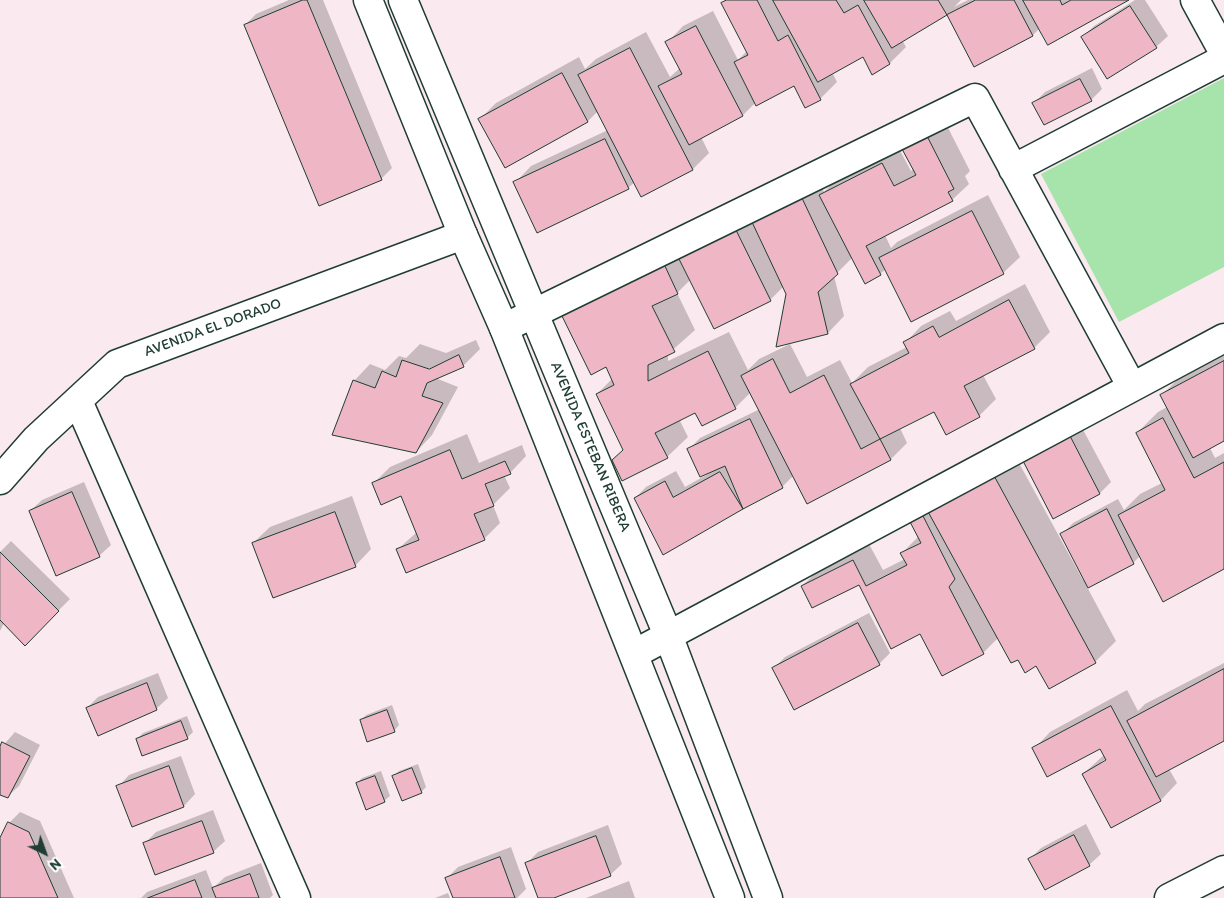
<!DOCTYPE html>
<html>
<head>
<meta charset="utf-8">
<style>
  body { margin:0 }
  #map { position:relative; width:1224px; height:898px; overflow:hidden; background:#fae9ee; font-family:Itim,sans-serif }
  canvas { display:block }
  .north { position:absolute; left:20px; top:828px; width:50px; height:50px; -webkit-text-stroke:4px #fff; paint-order:stroke; rotate:138deg; font-size:14px; font-weight:700; line-height:20px; text-align:center; color:#1f3d34 }
  .north::after { content:''; display:block; margin:auto; width:18px; height:22px; background:#1f3d34; clip-path:polygon(50% 0,100% 100%,50% 72%,0 100%) }
</style>
</head>
<body>
<div id="map">
<canvas width="1224" height="898"></canvas>
<div class="north">N</div>
</div>
<script>
const g = document.querySelector('canvas').getContext('2d');
g.lineJoin = 'round';
function fillPath(path, color) {
  g.fillStyle = color;
  g.fill(path, 'evenodd');
}
function strokePath(path, color, width, dash) {
  g.strokeStyle = color;
  g.lineWidth = width;
  g.lineCap = dash ? 'butt' : 'round';
  g.setLineDash(dash || []);
  g.stroke(path);
}
function drawText(font, color, halo, rows, align = 'center') {
  g.font = font + ' Itim,sans-serif';
  g.lineWidth = 5;
  g.setLineDash([]);
  g.textBaseline = 'middle';
  g.strokeStyle = halo;
  g.fillStyle = color;
  for (const [text, x, y, turn = 0] of rows) {
    g.save();
    g.translate(x, y);
    g.rotate((+turn || 0) * Math.PI / 180);
    g.textAlign = isNaN(turn) ? turn : align;
    if (halo) g.strokeText(text, 0, 0);
    g.fillText(text, 0, 0);
    g.restore();
  }
}
fillPath(new Path2D(`
  M1224,78V267L1119,322L1041,174Z`), '#a6e4ab');
fillPath(new Path2D(`
  M289,0H323L392,168L381,179L245,25L256,14Z
  M726,0H961L954,7L968,0H1126L1040,28L1033,35L975,65L948,14L902,40L906,47L890,63L873,73L863,55L832,72L837,82L820,99L806,106L794,84L756,102L743,115L701,137L709,153L693,169L642,196L635,182L628,188L515,183L531,166L608,130L598,111L588,121L505,167L480,119L496,103L579,57L585,69L596,59L646,32L670,77L680,68L667,43L683,26L713,11L738,60L747,51L723,3Z
  M1135,0H1145L1168,36L1156,47L1083,37L1094,26Z
  M1092,68L1102,89L1091,100L1034,103L1045,92Z
  M944,120L970,171L965,176L969,184L952,200L885,235L891,248L897,242L988,195L1020,257L1003,273L886,269L880,274L853,257L834,276L844,316L828,333L787,293L784,286L770,300L691,279L677,293L695,330L668,354V361L729,332L748,370L759,359L790,344L807,377L840,360L852,383L868,367L907,347L905,343L921,326L950,311L956,321L1025,284L1050,332L1034,348L983,375L996,399L979,416L935,410L900,428L907,443L891,459L808,502L794,475L782,487L663,553L635,498L646,487L676,471L685,487L708,474L689,449L700,438L760,409L751,392L735,408L696,411L679,419L688,437L667,457L624,450L597,394L613,378L607,366L563,314L818,180L824,192L837,179L898,147L911,171L914,169L904,149Z
  M476,340L480,349L463,366L439,376L438,379L458,387L432,435L416,452L354,381L370,364L385,370L399,356L406,358L420,344L446,353Z
  M1224,354V440L1210,448L1215,458L1224,453V568L1140,556L1133,563L1087,587L1116,641L1095,662L1036,664L1019,658L999,637L983,653L921,632L859,583L802,586L819,570L869,544L883,570L905,559L902,553L919,536L911,520L1013,452L1083,580L1085,579L1062,534L1073,523L1118,499L1124,510L1140,494L1162,483L1137,433L1158,412L1167,407L1161,396L1178,379Z
  M1080,424L1111,482L1100,493L1054,517L1023,459Z
  M467,434L479,463L522,445L526,456L510,473L504,475L510,488L493,505L500,523L484,539L397,550L417,532L401,495L374,483L390,467Z
  M84,482L111,545L99,556L30,511L42,500Z
  M352,496L371,549L355,566L253,543L270,527Z
  M11,541L70,599L25,644L4,623L0,631V552Z
  M869,613L890,653L879,664L774,668L785,657Z
  M1224,663V740L1169,769L1177,783L1161,800L1111,826L1083,774L1104,755L1100,747L1034,749L1050,732L1127,690L1138,711L1145,704ZM1111,756L1101,765V762Z
  M158,673L168,698L156,709L87,708L98,697Z
  M392,705L399,725L394,731L361,720L366,715Z
  M187,716L193,732L187,738L143,754L137,739L143,733Z
  M15,732L40,745L19,786L7,797L0,793V749Z
  M181,756L195,794L184,806L132,825L118,787L129,775Z
  M418,764L426,787L421,792L394,776L399,771Z
  M381,771L390,796L384,801L357,783L362,778Z
  M213,810L225,841L213,852L145,843L156,832Z
  M20,812L40,821L74,898H0V841L9,823Z
  M1086,824L1101,854L1089,865L1030,859L1041,848Z
  M608,825L622,864L610,875L551,898H540L527,863L538,852Z
  M511,847L526,889L517,898H454L447,878L458,867Z
  M261,863L273,895L270,898H141L147,892L206,870L213,888L225,877Z
  M629,881L635,898H586Z
  M448,893L450,898H435Z`), '#0003');
const building = new Path2D(`
  M303,0H307L382,180L319,206L244,25Z
  M727,0H757L778,41L788,35L821,100L805,108L794,86L756,106L734,62L748,55L721,3Z
  M773,0H836L844,13L858,5L890,64L872,75L863,57L818,82Z
  M864,0H938L947,15L892,48Z
  M976,0H1014L1033,36L974,67L947,15Z
  M1023,0H1060L1062,5L1071,0H1129L1048,45Z
  M1130,6L1157,48L1107,79L1081,37Z
  M696,26L743,116L689,145L658,86L682,74L665,42Z
  M630,48L693,170L641,197L578,75Z
  M562,73L588,122L505,168L478,119Z
  M1080,79L1092,101L1044,125L1032,103Z
  M927,136L954,189L948,192L953,201L866,246L881,275L865,284L819,195L882,163L894,186L916,175L902,149Z
  M605,139L629,189L537,233L513,182Z
  M801,196L838,274L818,292L828,334L776,347L786,294L751,220Z
  M972,211L1004,274L911,322L879,258Z
  M734,226L771,301L714,329L677,255Z
  M664,264L678,294L652,306L675,352L648,365V381L708,351L736,409L702,426L695,413L655,433L668,458L622,481L612,460L623,450L596,394L614,385L606,367L591,375L561,314Z
  M1009,300L1035,349L964,386L980,417L946,435L934,412L880,439L850,384L909,353L903,342L933,326L939,337Z
  M459,355L464,367L427,383L422,396L443,403L416,453L332,435L353,380L375,388L382,371L396,377L402,360L429,369Z
  M773,359L790,393L824,375L861,449L880,439L891,460L807,504L741,376Z
  M1224,361V441L1193,458L1160,395Z
  M1163,418L1194,478L1224,462V569L1163,602L1118,515L1165,490L1136,433Z
  M750,419L783,488L743,509L725,466L700,477L687,449Z
  M1069,434L1100,494L1053,519L1022,459Z
  M450,450L462,479L505,461L511,474L485,484L494,506L474,514L485,540L406,573L396,549L419,540L401,496L381,505L372,483Z
  M720,472L743,509L663,555L634,498L665,481L673,497Z
  M992,472L1096,663L1049,689L1036,666L1025,673L1018,660L1011,663L926,508Z
  M72,492L100,557L56,576L29,511Z
  M1107,509L1134,564L1088,588L1060,534Z
  M335,512L356,567L273,598L252,543Z
  M922,514L955,579L949,587L984,654L942,676L920,634L891,649L859,585L812,608L801,586L853,560L866,586L907,565L900,553L921,543L909,520Z
  M0,552L59,611L25,646L0,620Z
  M858,623L880,665L794,710L772,668Z
  M1224,669V741L1156,777L1127,721Z
  M147,683L157,710L98,736L86,708Z
  M1111,706L1161,801L1111,828L1082,774L1106,760L1100,749L1047,777L1032,748Z
  M387,710L395,732L367,742L360,720Z
  M181,721L188,739L142,756L136,739Z
  M2,742L30,756L8,798L0,795V747Z
  M169,766L184,807L132,827L116,786Z
  M412,768L422,793L402,801L392,776Z
  M375,776L385,802L366,810L356,783Z
  M202,821L214,853L155,875L143,843Z
  M8,822L29,832L58,898H0V838Z
  M1074,835L1090,866L1045,890L1028,859Z
  M596,836L611,876L554,898H538L525,863Z
  M500,857L515,898H453L445,878Z
  M250,874L259,898H216L212,888Z
  M195,880L202,898H148Z`);
fillPath(building, '#efb6c6');
strokePath(building, '#1f3d34', 1);
const minor = new Path2D(`
  M1195,0L1224,53
  M1013,169L1224,59
  M504,328L975,98L1132,387
  M78,401L296,898
  M0,480L36,439L117,364L463,235
  M634,654L1224,338
  M1169,898L1224,870`);
const major = new Path2D(`
  M368,0L463,235L504,328L730,898
  M403,0L668,635L768,898`);
strokePath(minor, '#1f3d34', 31);
strokePath(major, '#1f3d34', 31);
strokePath(minor, '#fff', 28);
strokePath(major, '#fff', 28);
drawText('15px', '#1f3d34', '#fff', [
  ["AVENIDA EL DORADO",213,328,-20],
  ["AVENIDA ESTEBAN RIBERA",590,447,67]
]);
</script>
</body>
</html>
